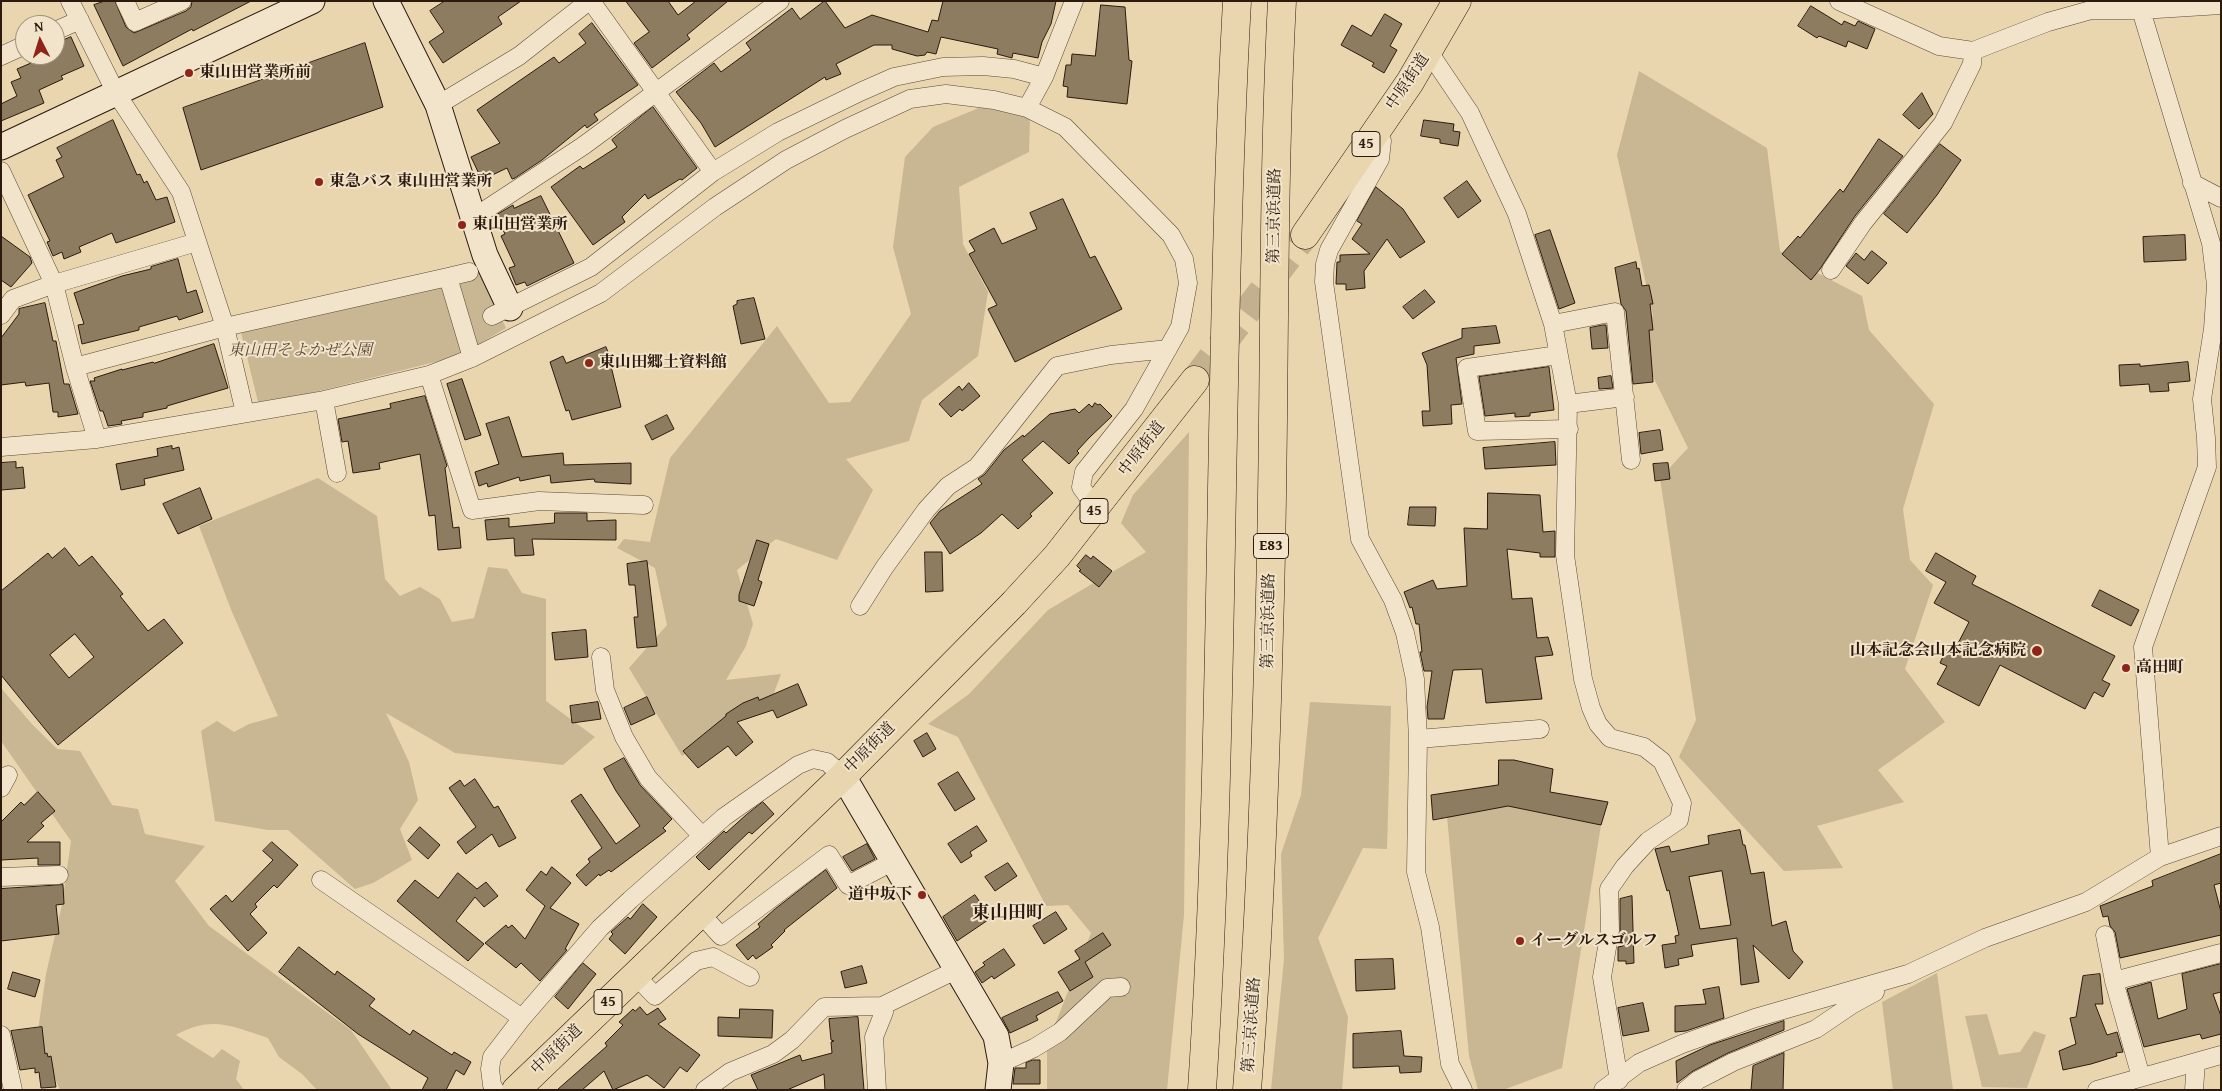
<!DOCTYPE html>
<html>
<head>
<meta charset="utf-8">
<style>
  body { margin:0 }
  #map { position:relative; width:2222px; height:1091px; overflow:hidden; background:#e9d6ae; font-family:"Gentium Book Plus",serif }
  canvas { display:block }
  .frame { position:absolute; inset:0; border:2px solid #2c1a0e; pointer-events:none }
  .north { position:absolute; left:15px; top:15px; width:50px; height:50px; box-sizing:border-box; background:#f1e4ca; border:1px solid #a2937f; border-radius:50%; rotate:355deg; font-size:14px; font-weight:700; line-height:20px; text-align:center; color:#2c1a0e }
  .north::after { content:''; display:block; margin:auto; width:18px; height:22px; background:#8f2418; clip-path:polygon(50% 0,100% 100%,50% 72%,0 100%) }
</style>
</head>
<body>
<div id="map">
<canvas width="2222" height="1091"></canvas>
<div class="frame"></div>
<div class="north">N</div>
</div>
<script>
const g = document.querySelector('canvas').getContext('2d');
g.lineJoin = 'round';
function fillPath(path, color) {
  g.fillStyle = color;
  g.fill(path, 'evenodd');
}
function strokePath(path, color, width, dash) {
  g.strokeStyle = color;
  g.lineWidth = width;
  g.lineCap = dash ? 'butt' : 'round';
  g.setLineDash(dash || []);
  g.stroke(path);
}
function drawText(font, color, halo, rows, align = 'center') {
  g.font = font + ' "Gentium Book Plus","Noto Serif JP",serif';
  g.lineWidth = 4;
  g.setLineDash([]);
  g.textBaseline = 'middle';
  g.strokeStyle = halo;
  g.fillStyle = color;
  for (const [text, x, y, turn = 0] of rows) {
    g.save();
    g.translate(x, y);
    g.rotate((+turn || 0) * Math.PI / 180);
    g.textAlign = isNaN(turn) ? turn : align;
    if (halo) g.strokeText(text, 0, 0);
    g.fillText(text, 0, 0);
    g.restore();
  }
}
fillPath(new Path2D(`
  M1639,71L1767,148L1780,251L1798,263L1862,296L1869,330L1934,404L1903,509L1910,560L1933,585L1905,669L1945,722L1878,770L1904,802L1817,826L1843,868L1784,871L1679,757L1696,720L1660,478L1688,448L1638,346L1653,315L1617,155Z
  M981,107L1030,117L1029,152L959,187L963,244L988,292L978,356L922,400L909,441L846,459L873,490L837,560L776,539L737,570L753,624L746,646L726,680L781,674L772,698L682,756L629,668L667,625L655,568L617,548L624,539L650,542L670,458L777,326L829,403L850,402L911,314L893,247L905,157L933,127Z
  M475,265L506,328L459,356L307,394L258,402L239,324Z
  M1189,432L1184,915L1167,1090H1047V1045L1091,933L1068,905L1046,906L958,737L928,724L969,694L1048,610L1146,552L1121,523L1133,495Z
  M318,478L377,516L385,579L400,596L420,587L440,599L452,622L474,618L488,567L507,569L522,593L546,599V701L595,737L563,765L455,753L386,713L409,762L418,800L400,829L412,860L373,883L355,889L288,830H268L215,821L201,731L217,721L234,732L249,724L278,716L232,612L199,526Z
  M1,688L31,723L57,749L80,751L112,805L138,809L145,834L205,846L175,881L209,926L351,1030L392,1090H317L302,1074L279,1057L268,1038C232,1026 211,1015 176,1035L213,1058L222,1049L240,1061L236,1079L244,1090H60L37,1038L46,974L62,905L71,841L1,741Z
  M1310,702L1391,706L1387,849L1363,848L1318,938L1348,1017L1342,1090H1271L1284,959L1281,854L1301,795Z
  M1508,806L1601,825L1562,1068L1503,1090H1478L1469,1056L1447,816Z
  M1937,973L1953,1090H1893L1882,1002Z
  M1987,1014L1999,1055L2020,1052L2034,1031L2046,1035L2027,1088L1982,1087L1965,1016Z`), '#c9b693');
const building = new Path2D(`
  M105,1H115L126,27L134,33L186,11L191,7L192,1H251L193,31L192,29L123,66L94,5Z
  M445,1H521L498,17L502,24L443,63L429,42L444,32L430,11Z
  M626,1H668L678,15L696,1H728L687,35L690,39L652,68L634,43L649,32Z
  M825,1L845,28L872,15L928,32L932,20L938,21L943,1H1056L1051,24L1042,42L1038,58L1013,53L1012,58L997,54L998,49L941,37L936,54L927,52L925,55L917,56L892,49V45H874L836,64L841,74L826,80L825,77L715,147L701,123L676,92L714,63L721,72L751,50L746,43L792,8L800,19Z
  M1101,5L1125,7L1129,60L1132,61L1127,104L1067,97L1068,87L1063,86L1066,65H1071L1072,54L1095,56Z
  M1811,6L1842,25L1844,21L1855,26L1858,21L1875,29L1867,49L1848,41L1846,47L1819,36L1817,38L1798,26Z
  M1385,14L1402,24L1390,46L1397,50L1384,73L1372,66L1374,63L1341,45L1352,25L1371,36Z
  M592,23L638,85L594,114L598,120L587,128L585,125L542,160L515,178L512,179L507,168L482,180L471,157L500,143L477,110L554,57L559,63L586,43L579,34Z
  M71,37L84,66L61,76L63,79L39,90L44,103L1,121V104L17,96L11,82L21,78L17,69L31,63L30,60L39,55H55V44Z
  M365,43L383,107L201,170L183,108Z
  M1922,93L1933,114L1919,129L1903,115Z
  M653,107L697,168L682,180L680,179L648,199L645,194L622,217L625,222L593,245L551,187L580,166L583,169L617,147L612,140Z
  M113,120L137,175L140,174L144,183L147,181L156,200L167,197L175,222L116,243L112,233L79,247L81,252L64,259L62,252L53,256L47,242L50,241L28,195L64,177L56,160L62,157L57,148Z
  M1424,120L1454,124L1453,131L1460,132L1458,146L1440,143V139L1421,136Z
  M1879,139L1903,156L1855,216L1820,269L1811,280L1782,254L1798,236L1800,238L1840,189L1843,192Z
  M1940,144L1961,160L1937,195L1907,233L1884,214Z
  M1467,181L1481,201L1458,218L1444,198Z
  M1376,187L1403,209L1425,242L1400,258L1387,239L1364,271L1365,288L1346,290V284H1336L1337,262H1340V255L1370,254L1352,239L1362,224L1357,221Z
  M541,196L574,263L527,286L525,282L516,285L509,268L515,266L501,236L505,234L496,215L513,205L514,208Z
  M1063,199L1090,258L1095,256L1122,309L1015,362L988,309L997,305L969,254L975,251L969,241L994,228L1002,244L1037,229L1030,213Z
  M1550,230L1575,303L1559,309L1535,235Z
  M2185,235L2186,260L2144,262L2143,237Z
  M1,236L30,257L32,263L11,287L1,280Z
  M1872,251L1887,263L1868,284L1846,266L1856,253L1864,260Z
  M178,259L187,293L196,290L203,312L179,320L177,316L139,327V330L82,344L78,325L84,324L74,293L122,276L151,269V267Z
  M1636,262L1637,269L1639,268L1642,286L1649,285L1653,304H1650L1653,330H1649L1653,382L1633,384L1626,311L1621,304L1615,268Z
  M1425,290L1435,302L1413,319L1403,307Z
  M754,298L765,339L741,344L733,306L737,304V301Z
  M45,303L53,341H56L64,384H69L78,414L58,417V412H53L49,383L26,386L25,382L1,385V338L19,314V309Z
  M1603,325H1606L1608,348L1592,349L1590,328Z
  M1496,326L1500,343L1474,346V354L1456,358L1462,404L1451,405L1452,424L1423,426L1422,411H1430L1427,365L1422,353L1462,338V329Z
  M214,344L228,388L167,406V408L143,413V417L121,421L122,424L108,426L103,411H100L90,381H95L94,378L122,369V370L153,362L154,363Z
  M606,347L612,362H610L621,407L572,420L569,410L566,411L550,362L563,356L566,363Z
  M2188,362L2190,381L2168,383L2169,391L2150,392L2149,384L2120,386L2119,365L2140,364V366Z
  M1549,367L1554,410L1530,413V416L1515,417V413L1485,416L1479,377Z
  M1611,376L1613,388L1599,389L1598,378Z
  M462,379L481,435L465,440L447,384Z
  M969,383L980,396L962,411L960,409L951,417L939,404L959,386L962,390Z
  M425,396L447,466L445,468L453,528L459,527L461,548L438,550L435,515L429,516L420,454L379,463L380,469L353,473L348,441L342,442L338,419L391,408L390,404Z
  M1095,403L1098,405L1100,404L1112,416L1089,438L1077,451L1079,453L1069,464L1043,441L1022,460L1053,493L1030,514L1032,516L1018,529L1002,514L981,533L950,554L930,523L940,511L982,484L978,479L985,474L1004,450L1023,435L1024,437L1050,414L1075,409L1079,413L1089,404L1092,407Z
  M667,415L674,429L652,440L645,426Z
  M509,417L522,457L563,453L564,465L631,463V484L595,482L594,479L551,483L550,475L520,481L519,477L488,487L487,483L479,486L475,472L499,464L486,424Z
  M1660,430L1663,450L1641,454L1639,433Z
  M1555,442L1556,465L1485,469L1483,448Z
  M172,446V449L179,447L184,470L144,479L145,485L121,490L116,464L158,456L157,449Z
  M16,462V468L23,467L25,488L1,490V463Z
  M1668,463L1670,479L1655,481L1653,464Z
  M200,488L212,519L178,534L163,504Z
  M1488,493L1540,495L1543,532L1555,531V557H1540V553L1507,549L1512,599L1532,598L1537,638L1548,637L1553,655L1535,657L1542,699L1486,703L1482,669L1453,670L1444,719H1428L1427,707L1432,671H1424L1420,652H1422L1419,624H1416L1412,607L1410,608L1404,592L1433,580L1437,589L1467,586L1464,528L1487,529Z
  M1410,507H1436L1435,526L1408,525Z
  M555,513H587V521L616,520V540L532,539L534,555L515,556L514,538L487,540L485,520L509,518V527L554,523Z
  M757,540L769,544L758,580L762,582L754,606L739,601V595Z
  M65,548L79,566L92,556L123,594L120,596L148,631L164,619L183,643L58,745L1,675V591L48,553L52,558ZM75,634L94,657L69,678L50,655Z
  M925,552H942L943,591L926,592Z
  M1936,553L1976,576L1972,584L2115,656L2102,680L2110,684L2103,697L2094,692L2085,709L2000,665L1979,706L1937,684L1947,666L1940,663L1946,650L1953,653L1969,622L1934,603L1946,582L1926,571Z
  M1086,555L1091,559L1093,556L1112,571L1099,587L1079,571L1081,570L1077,566Z
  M647,561L657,646L637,648L634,617H638L635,585H629L627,564Z
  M2100,590L2139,610L2131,626L2092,606Z
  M586,630L588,657L555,660L552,633Z
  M798,684L807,705L777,718L773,710L737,722L753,742L736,756L728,746L698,768L683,751L726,716V714L743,703L758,697L759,700Z
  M647,697L655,714L631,725L624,708Z
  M598,702L601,719L572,723L570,706Z
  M927,733L936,749L923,757L914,741Z
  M624,758L640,785L672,819L663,828L666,831L611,872L609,870L600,876L599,874L586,886L576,875L590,862L588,859L602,848L571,801L581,794L616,844L640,826L616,791L604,769Z
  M1499,760H1514L1553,769L1550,792L1608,802L1601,825L1508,806L1433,820L1431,795L1498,785Z
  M958,772L975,799L955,811L938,784Z
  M475,779L494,808L498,806L516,838L499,847L492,834L466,854L457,842L476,827L449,788L460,780L464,786Z
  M38,792L55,811L41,823L44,826L27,842H60V865H38V858L1,860V822L21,802L24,805Z
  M763,802L774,814L752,834L749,832L709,870L696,857L724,831L726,833L746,815Z
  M977,826L987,841L970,852L972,856L961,863L948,844Z
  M420,827L440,845L428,859L408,841Z
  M1740,830L1743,845H1745L1751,874L1764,872L1772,926L1786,921L1793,951L1803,962L1789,979L1753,945L1759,982L1741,985L1737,938L1691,945L1693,956L1678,959L1679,965L1665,968L1662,945L1676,943L1675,936L1679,935L1669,890L1667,891L1655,849L1669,846L1671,852L1709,844L1708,836ZM1722,871L1731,925L1700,929L1689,877Z
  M272,842L298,865L277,888L274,885L255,904L257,907L250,914L267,933L248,951L210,909L226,895L232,902L273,860L263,851Z
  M867,844L875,859L852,871L843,857Z
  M2221,854V883L2214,885L2221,912V935L2120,958L2115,932L2110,926L2108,916L2103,917L2100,906L2153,886L2152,881Z
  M1008,863L1017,876L995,891L985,877Z
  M552,867L571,883L550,908L579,924L565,949L567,950L540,981L521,963L516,968L485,943L506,925L508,928L512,925L525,939L545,906L526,890L541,871L546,875Z
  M826,870L837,888L784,930L785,931L771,945L773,947L756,959L753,955L748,960L736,945L760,927L758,924L775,909Z
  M458,873L477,889L486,882L498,896L484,907L475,897L456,921L484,944L468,961L397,901L415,880L438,898Z
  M63,885L64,904L56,905L59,934L1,941V889Z
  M975,895L991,918L957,941L943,917Z
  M1632,896L1634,963L1626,964V961H1618V947L1623,946L1620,934V899Z
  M643,904L657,917L625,954L609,939L613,934L611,932L628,917L630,919Z
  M1056,912L1067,929L1044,944L1033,926Z
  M1103,933L1111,945L1085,962L1093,977L1070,991L1058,972L1080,959L1075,951Z
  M299,947L335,975L337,971L375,999L369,1006L410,1035L413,1030L452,1055L454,1052L471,1062L464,1075L456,1070L446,1090H422L428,1078L358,1034L279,972Z
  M1004,949L1015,965L994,979L992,976L982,983L975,972L985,965L983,963Z
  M1393,959L1395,989L1356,991L1355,960Z
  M583,963L596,974L568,1009L555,997Z
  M2221,964V992L2213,994L2221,1016V1034L2202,1039L2200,1034L2144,1047L2127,989L2151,982L2158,1019L2187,1009L2182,974Z
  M862,966L867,983L845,988L841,972Z
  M13,972L40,980L35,997L8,989Z
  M2100,974L2103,1004H2095L2107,1035L2117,1032L2123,1052L2116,1053L2117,1056L2091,1064L2063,1070L2059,1051L2076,1044L2070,1018L2076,1017L2083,976Z
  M1719,987L1724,1018L1686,1031L1675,1032V1006L1706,1004L1703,990Z
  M1058,992L1063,1001L1036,1016L1038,1020L1010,1033L1002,1018Z
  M1643,1003L1649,1031L1623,1036L1618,1008Z
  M640,1007L647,1015L658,1008L666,1019L658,1024L700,1055L687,1072L680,1067L664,1088L647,1075L613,1090L604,1071L582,1090H557L607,1046L605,1043L623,1025L619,1022L633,1009L635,1011Z
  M740,1009L773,1010L772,1038L718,1036V1017L739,1018Z
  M858,1017L864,1090H825L824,1074L787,1090H758L751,1075L800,1055L802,1061L832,1053L831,1042L834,1041L831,1040L829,1019Z
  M1784,1021V1030L1728,1053L1693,1071L1677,1083L1676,1061L1710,1045Z
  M42,1027L45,1054L47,1053L48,1057L51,1056L56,1087L41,1088L39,1072L35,1073V1068L20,1070L11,1031Z
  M1401,1031L1404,1056L1422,1057L1421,1072L1400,1073L1399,1066L1353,1068V1034Z
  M1784,1053L1783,1090H1751L1753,1066Z
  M1033,1060H1040V1084H1013L1015,1068H1026V1063Z`);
fillPath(building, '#8e7c61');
strokePath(building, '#2c1a0e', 1);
strokePath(new Path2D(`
  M1195,380L1305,235`), '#c3b08e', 28, [28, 14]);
const street = new Path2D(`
  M70,1L116,93L181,192L225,327L245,413
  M125,1L135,22L182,1
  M591,1L713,172
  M1839,1L1939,46L1973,51L2048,22L2091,10H2141L2221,5
  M2141,10L2211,243L2216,285L2213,329L2202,399L2206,438L2207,467L2143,647L2160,857
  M55,31L80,20
  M1429,52L1470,113L1517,214L1553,324L1568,404L1565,555L1583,679L1591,708L1598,724L1610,738L1644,747L1662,761L1682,803L1679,820L1648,841L1625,866L1609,889L1610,930L1602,977L1619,1080
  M1,56L25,45
  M438,105L519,56L589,1
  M1027,108L1044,77L1074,1
  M1376,129L1382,141L1380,159L1329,250L1325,264L1324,282L1360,539L1393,600L1405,633L1415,679L1418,739L1416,872L1430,927L1450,1064L1463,1090
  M1,171L54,284L75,367L97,439
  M2192,183L2221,198
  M473,218L583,146L780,1
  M1831,270L1863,223L1943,123L1972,64L1973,51
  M469,272L448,277L472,358
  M1,315L13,299L54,284L197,242
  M492,316L591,267L713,172L778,132L860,92L894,77L943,67L983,66L1014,69L1044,77
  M1553,324L1615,312L1631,460
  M1558,355L1467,368L1477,431L1569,429
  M75,367L225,327L448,277
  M429,375L472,510L539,501L644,505
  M324,400L337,473
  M1568,404L1625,397
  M1,447L97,439L324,400L429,375L472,358L601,293L715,207L786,160L845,129L910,99L946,94L994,100L1027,108L1065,127L1171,235L1184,259L1188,283L1180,327L1134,409L1084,472L1081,487L1096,508
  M860,606L884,568L926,510L948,486L977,467L1057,366L1111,355L1168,349
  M601,657L605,690L624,737L648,778L702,836
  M1418,739L1540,729
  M1,788L8,775
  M1,877L59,875
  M321,880L522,1018
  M700,913L721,936L829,855L848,885L892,862
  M2105,935L2114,981L2141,1077
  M635,975L655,996L696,961L713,957L750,977
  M2114,981L2221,953
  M1,1035L13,1090
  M1001,1063L1034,1048L1060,1032L1107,988L1121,987
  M495,1090L492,1085L490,1069L492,1057L522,1018L600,928L630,900L724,817L798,765L813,759L827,762L843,776
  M705,1090L730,1072L773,1054L792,1040L824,1007L882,1006
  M877,1090L874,1037L884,1012L882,1006L956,970
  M1603,1090L1639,1063L1682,1044L1755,1018L1908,974L1985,938L2086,902L2160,857L2221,836
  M1686,1090L1698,1080L1733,1062L1816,1029L1853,1004L1875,992
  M2097,1090L2221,1055
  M2194,1090L2196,1062`);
const secondary = new Path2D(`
  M386,1L438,105L485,255L510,308
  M1,147L312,1
  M843,776L996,1036L1001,1063L998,1090`);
const primary = new Path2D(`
  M1305,235L1410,82L1457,1
  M516,1090L843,776L1014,603L1057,556L1195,380`);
const highway = new Path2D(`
  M1202,1090C1226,727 1217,364 1237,1
  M1247,1090C1259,937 1265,784 1269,631C1276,421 1271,211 1282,1`);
strokePath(street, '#5b4936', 19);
strokePath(secondary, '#2c1a0e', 27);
strokePath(primary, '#2c1a0e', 29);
strokePath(highway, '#2c1a0e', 29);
strokePath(street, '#f1e4ca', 18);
strokePath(secondary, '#f1e4ca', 25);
strokePath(primary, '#e9d6ae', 28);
strokePath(highway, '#e9d6ae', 28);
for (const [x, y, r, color] of [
  [189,73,5,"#8f2418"],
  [319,182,5,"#8f2418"],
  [462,225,5,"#8f2418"],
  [589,363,5,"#8f2418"],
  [2037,651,6,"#8f2418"],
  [2126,668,5,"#8f2418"],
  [922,895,5,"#8f2418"],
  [1520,941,5,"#8f2418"]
]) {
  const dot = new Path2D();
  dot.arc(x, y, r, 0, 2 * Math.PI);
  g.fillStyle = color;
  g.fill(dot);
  strokePath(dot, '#f1e4ca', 2);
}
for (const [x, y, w] of [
  [1366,144,28],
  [1094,511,28],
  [1271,546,35],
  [608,1002,28]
]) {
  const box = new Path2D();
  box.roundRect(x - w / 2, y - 12.5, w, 25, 4);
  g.fillStyle = '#f1e4ca';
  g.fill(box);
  strokePath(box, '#2c1a0e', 1);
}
drawText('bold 15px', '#2c1a0e', null, [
  ["45",1366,144],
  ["45",1094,511],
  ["E83",1271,546],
  ["45",608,1002]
]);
drawText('bold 16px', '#2c1a0e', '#f1e4ca', [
  ["東山田営業所前",199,73],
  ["東急バス 東山田営業所",329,182],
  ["東山田営業所",472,225],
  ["東山田郷土資料館",599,363],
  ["山本記念会山本記念病院",2026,651,"right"],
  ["高田町",2136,668],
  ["道中坂下",912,895,"right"],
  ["イーグルスゴルフ",1530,941]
], 'left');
drawText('16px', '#2c1a0e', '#f1e4ca', [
  ["中原街道",1408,82,-56],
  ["第三京浜道路",1275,216,-89],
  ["中原街道",1142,449,-52],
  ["第三京浜道路",1269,621,-89],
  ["中原街道",870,748,-45],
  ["第三京浜道路",1252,1025,-86],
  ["中原街道",557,1050,-44]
]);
drawText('italic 16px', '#5b4936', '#f1e4ca', [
  ["東山田そよかぜ公園",300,351]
]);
drawText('bold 18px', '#2c1a0e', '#f1e4ca', [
  ["東山田町",1008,913]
]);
</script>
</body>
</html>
